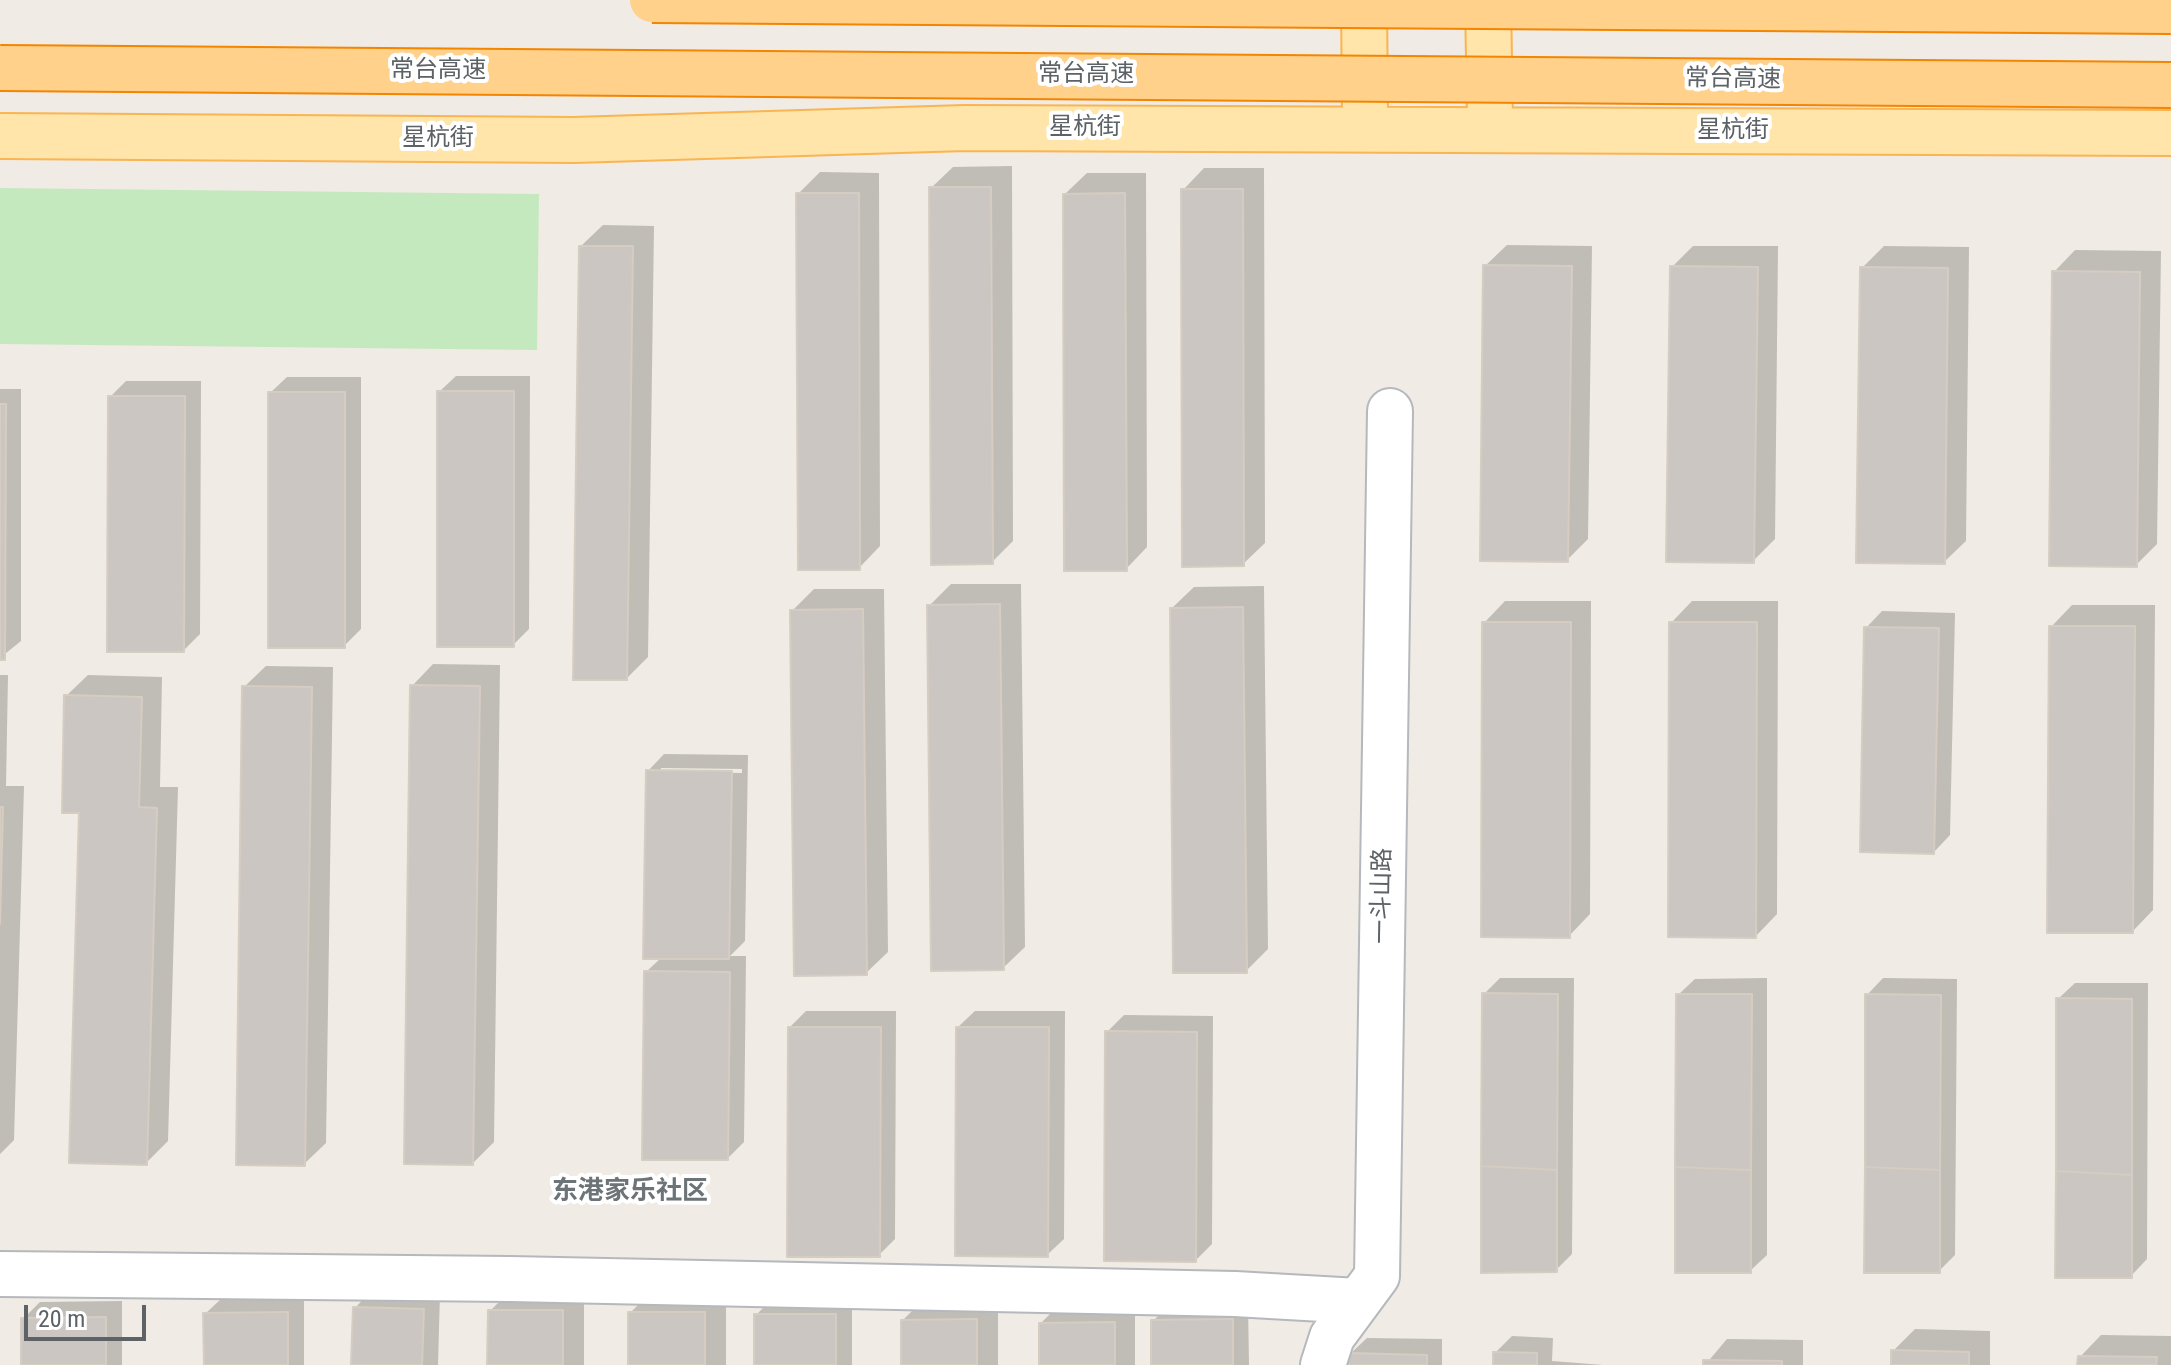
<!DOCTYPE html>
<html>
<head>
<meta charset="utf-8">
<style>
  body { margin:0 }
  #map { position:relative; width:2171px; height:1365px; overflow:hidden; background:#f0ebe4; font-family:"Roboto Condensed",sans-serif }
  canvas { display:block }
  .scale { position:absolute; left:24px; top:1305px; width:122px; height:36px; box-sizing:border-box; border:4px solid #5c6266; border-top:0; padding-left:10px; font-size:24px; line-height:28px; white-space:nowrap; color:#5c6266; -webkit-text-stroke:6px #fff; paint-order:stroke }
</style>
</head>
<body>
<div id="map">
<canvas width="2171" height="1365"></canvas>
<div class="scale">20 m</div>
</div>
<script>
const g = document.querySelector('canvas').getContext('2d');
g.lineJoin = 'round';
function fillPath(path, color) {
  g.fillStyle = color;
  g.fill(path, 'evenodd');
}
function strokePath(path, color, width, dash) {
  g.strokeStyle = color;
  g.lineWidth = width;
  g.lineCap = dash ? 'butt' : 'round';
  g.setLineDash(dash || []);
  g.stroke(path);
}
function drawText(font, color, halo, rows, align = 'center') {
  g.font = font + ' "Roboto Condensed","Noto Sans SC",sans-serif';
  g.lineWidth = 8;
  g.setLineDash([]);
  g.textBaseline = 'middle';
  g.strokeStyle = halo;
  g.fillStyle = color;
  for (const [text, x, y, turn = 0] of rows) {
    g.save();
    g.translate(x, y);
    g.rotate((+turn || 0) * Math.PI / 180);
    g.textAlign = isNaN(turn) ? turn : align;
    if (halo) g.strokeText(text, 0, 0);
    g.fillText(text, 0, 0);
    g.restore();
  }
}
fillPath(new Path2D(`
  M0,188L539,194L537,350L0,344Z`), '#c5e9bf');
fillPath(new Path2D(`
  M1012,166L1013,541L992,562L931,188L953,167Z
  M1204,168H1264L1265,543L1243,564L1183,190Z
  M820,172L879,173L880,546L859,568L798,194Z
  M1087,173H1146L1147,547L1126,569L1065,194Z
  M603,225L654,226L648,657L627,678L581,246Z
  M1507,245L1592,246L1588,539L1567,560L1485,266Z
  M1693,246H1778L1775,539L1753,561L1672,267Z
  M1884,246L1969,247L1966,541L1944,562L1862,268Z
  M2075,250L2161,251L2157,544L2136,565L2054,272Z
  M456,376H530L529,629L513,645L439,392Z
  M287,377H361V629L344,646L270,393Z
  M126,381H201L200,634L184,650L110,397Z
  M0,389H21V641L0,658Z
  M951,584H1021L1025,947L1003,968L929,606Z
  M1264,586L1268,949L1246,971L1172,608L1194,587Z
  M814,589H884L888,952L866,973L792,611Z
  M1505,601H1591L1590,914L1569,936L1484,623Z
  M1692,601H1778L1777,914L1756,936L1671,623Z
  M2072,605H2155L2153,910L2132,932L2051,627Z
  M1882,611L1955,613L1950,835L1934,852L1866,628Z
  M433,664L500,665L494,1142L473,1163L412,686Z
  M266,666L333,667L326,1143L304,1164L244,687Z
  M0,675H8L6,786H24L14,1140L0,1154Z
  M88,675L162,677L160,787H178L168,1141L146,1163L81,811L66,696Z
  M664,754L748,755L745,941L730,956H746L744,1142L728,1158L646,972L662,957L648,771ZM661,768L742,769V773L661,772Z
  M1500,978H1574L1572,1254L1556,1270L1484,994Z
  M1767,978V1255L1750,1271L1678,995L1695,979Z
  M1883,978L1957,979L1955,1255L1939,1271L1867,995Z
  M2075,983H2148L2147,1259L2131,1276L2058,999Z
  M806,1011H896L895,1239L879,1255L790,1027Z
  M975,1011H1065L1064,1239L1047,1255L958,1027Z
  M1124,1015L1213,1016L1212,1244L1196,1260L1107,1032Z
  M584,1289V1365H489L490,1311L511,1290Z
  M371,1291L440,1293L438,1365H353L355,1308Z
  M726,1291V1365H630V1313L651,1292Z
  M304,1297V1365H206L205,1314L222,1298Z
  M852,1298V1365H756V1315L772,1299Z
  M924,1299H998V1365H903V1320Z
  M122,1301V1365H23V1319L40,1302Z
  M1062,1302H1135V1365H1041V1323Z
  M1248,1303L1249,1365H1153V1321L1170,1304Z
  M1915,1329L1990,1331V1365H1893V1351Z
  M2101,1335L2171,1336V1365H2079L2080,1357Z
  M1512,1336L1553,1338L1552,1361L1603,1365H1495V1353Z
  M1367,1338L1442,1339V1365H1350V1354Z
  M1727,1339L1803,1340V1365H1705Z`), '#0003');
const building = new Path2D(`
  M929,187H991L993,564L931,565Z
  M1181,189H1243L1244,566L1182,567Z
  M796,193H859L860,570H798Z
  M1125,193L1127,571H1064L1063,194Z
  M579,246H633L627,680H573Z
  M1483,265L1572,266L1568,562L1480,561Z
  M1670,266L1758,267L1754,563L1666,562Z
  M1860,267L1948,268L1945,564L1856,563Z
  M2052,271L2140,272L2137,567L2049,566Z
  M437,391H514V647H437Z
  M268,392H345V648H268Z
  M108,396H185L184,652H107Z
  M0,404H6L5,660H0Z
  M1000,604L1004,970L931,971L927,605Z
  M1243,607L1247,973H1173L1170,608Z
  M863,609L867,975L794,976L790,610Z
  M1482,622H1571L1570,938L1481,937Z
  M1669,622H1757L1756,938L1668,937Z
  M2049,626H2135L2133,933H2047Z
  M1864,627L1939,628L1934,854L1860,852Z
  M410,685L480,686L473,1165L404,1164Z
  M242,686L312,687L305,1166L236,1165Z
  M64,695L142,697L139,807L157,808L147,1165L69,1163L79,813H62Z
  M646,770L732,771L729,959H643Z
  M0,807H3L0,924Z
  M644,971L730,972L728,1160H642Z
  M1482,993L1558,994L1557,1170L1481,1166Z
  M1676,994H1752L1751,1170L1675,1167Z
  M1865,994L1941,995L1940,1170L1865,1167Z
  M2056,998L2132,999V1175L2056,1171Z
  M788,1027H881L880,1257H787Z
  M956,1027H1049L1048,1257L955,1256Z
  M1105,1031L1197,1032L1196,1262L1104,1261Z
  M1481,1166L1557,1170V1272L1481,1273Z
  M1675,1167L1751,1170V1273H1675Z
  M1865,1167L1940,1170V1273H1864Z
  M2056,1171L2132,1175V1278H2055Z
  M353,1307L424,1309L422,1365H351Z
  M488,1310H563V1365H487Z
  M288,1312V1365H204L203,1313Z
  M628,1312H705V1365H628Z
  M754,1314H836V1365H754Z
  M106,1317V1365H21V1318Z
  M977,1319V1365H901V1320Z
  M1233,1319V1365H1151V1320Z
  M1115,1322V1365H1039V1323Z
  M1891,1350L1969,1352V1365H1891Z
  M1493,1352L1537,1353V1365H1493Z
  M1348,1353L1427,1355V1365H1348Z
  M2078,1356L2157,1357L2156,1365H2077Z
  M1703,1360L1782,1361V1365H1703Z`);
fillPath(building, '#cbc6c1');
strokePath(building, '#d5ccc2', 2);
const minor = new Path2D(`
  M0,1274L510,1279L1235,1294L1358,1301
  M1323,1365L1332,1337L1377,1276L1390,411`);
const major = new Path2D(`
  M1364,0L1365,115
  M1488,0L1490,119
  M0,136L574,140L965,128L2171,133`);
strokePath(minor, '#b5b8bc', 48);
strokePath(major, '#fab452', 48);
strokePath(minor, '#fff', 44);
strokePath(major, '#ffe5a9', 44);
const highwayBridge = new Path2D(`
  M652,0L2171,11
  M0,68L2171,85`);
strokePath(highwayBridge, '#f38500', 48, []);
strokePath(highwayBridge, '#ffd18b', 44);
drawText('24px', '#5c6266', '#fff', [
  ["常台高速",438,71],
  ["常台高速",1086,75],
  ["常台高速",1733,80,1],
  ["星杭街",1085,128],
  ["星杭街",1733,131],
  ["星杭街",438,139],
  ["一斗山路",1383,896,-89]
]);
drawText('bold 26px', '#6d7478', '#fff', [
  ["东港家乐社区",630,1192]
]);
</script>
</body>
</html>
